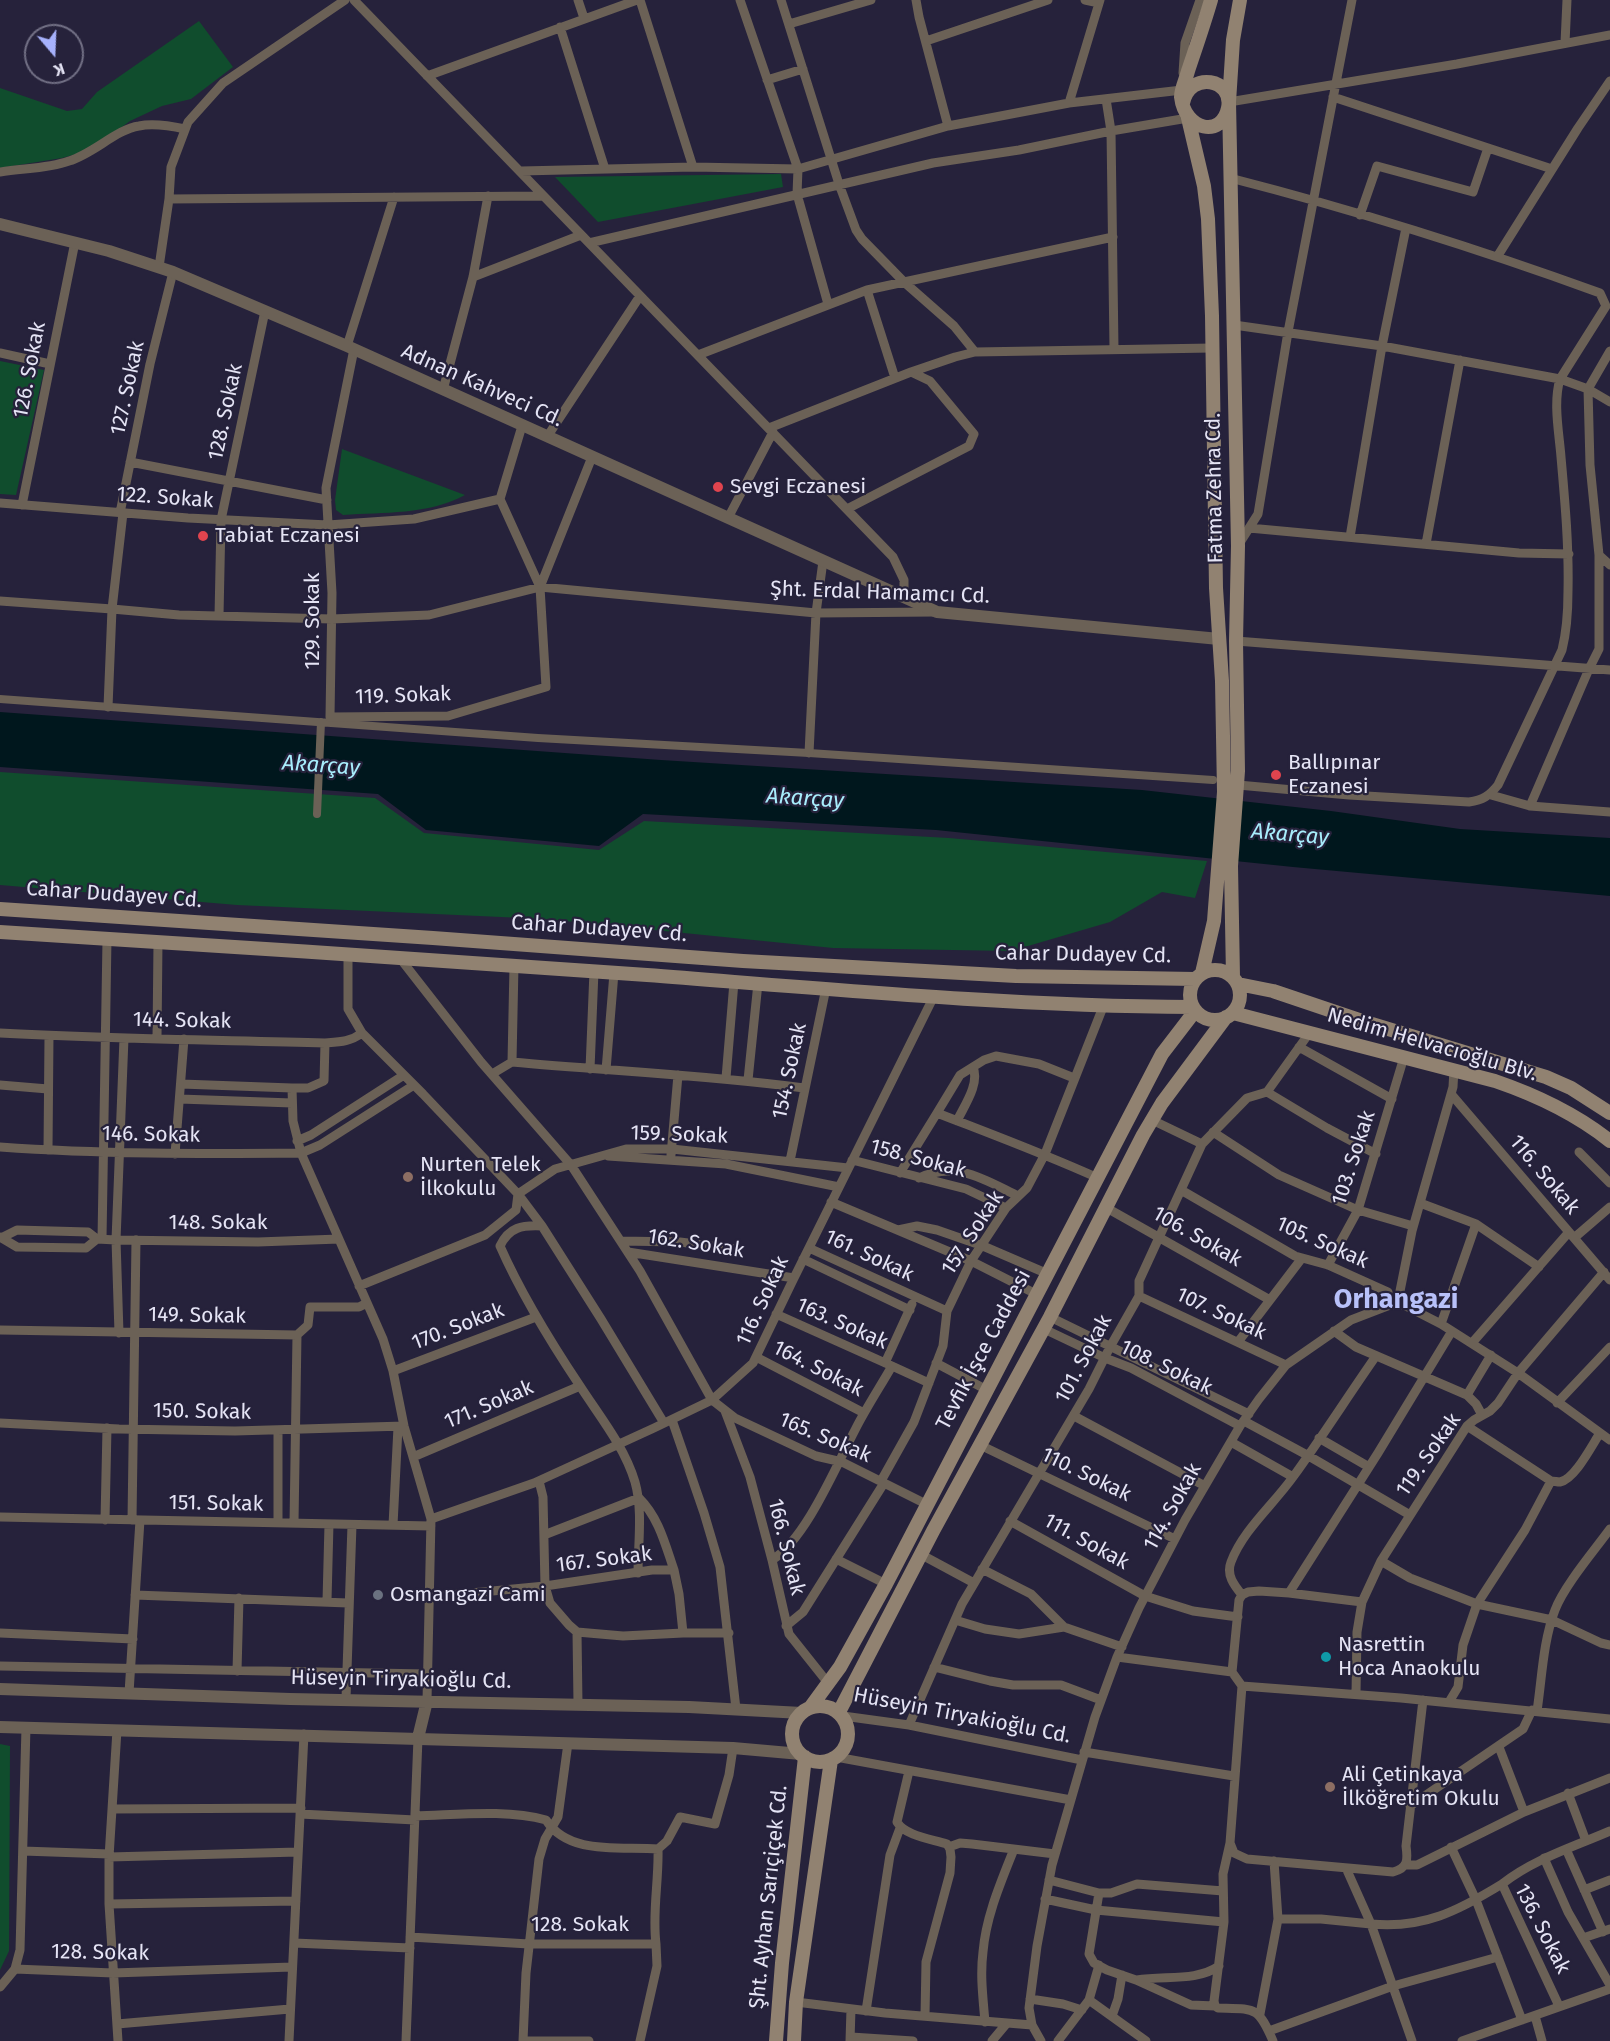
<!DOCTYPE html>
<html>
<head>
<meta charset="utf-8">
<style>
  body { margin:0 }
  #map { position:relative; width:1610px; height:2041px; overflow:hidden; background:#26223b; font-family:"Fira Sans",sans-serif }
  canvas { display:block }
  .north { position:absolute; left:24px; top:24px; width:60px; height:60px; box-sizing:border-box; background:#26223b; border:2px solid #727085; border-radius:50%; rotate:161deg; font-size:16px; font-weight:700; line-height:24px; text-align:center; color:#e5e4f5 }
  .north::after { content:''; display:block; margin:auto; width:21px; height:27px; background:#a6b1fc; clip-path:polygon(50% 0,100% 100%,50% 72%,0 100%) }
</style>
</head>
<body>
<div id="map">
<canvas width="1610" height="2041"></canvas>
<div class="north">K</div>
</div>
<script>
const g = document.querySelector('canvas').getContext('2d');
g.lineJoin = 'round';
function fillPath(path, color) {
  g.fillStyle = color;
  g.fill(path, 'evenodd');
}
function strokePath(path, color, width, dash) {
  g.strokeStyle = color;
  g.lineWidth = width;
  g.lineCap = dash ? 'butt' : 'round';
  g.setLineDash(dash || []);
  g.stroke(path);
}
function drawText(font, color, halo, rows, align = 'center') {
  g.font = font + ' "Fira Sans",sans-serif';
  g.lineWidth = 4.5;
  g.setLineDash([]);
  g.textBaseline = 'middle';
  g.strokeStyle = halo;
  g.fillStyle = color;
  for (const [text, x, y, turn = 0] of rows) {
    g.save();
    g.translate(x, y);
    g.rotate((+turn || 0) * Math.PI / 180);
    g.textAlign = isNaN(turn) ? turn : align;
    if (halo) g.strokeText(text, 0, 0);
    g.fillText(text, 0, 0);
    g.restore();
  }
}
fillPath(new Path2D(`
  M199,21L233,67L191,99L162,106L130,121L91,150L62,158L0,168V88L67,111L82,109L97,92Z
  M781,174L783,187L598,222L555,177Z
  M0,361L44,370L16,495L0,494Z
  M342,449L465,495C428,515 384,512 343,515L336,510L335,500Z
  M0,772L375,798L424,833L599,850L644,821L949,838L1207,861L1195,898L1162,892L1110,922L1011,951L833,948L545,919L237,905L0,885Z
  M0,1744L10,1746L9,1951L0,1970Z`), '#104d2d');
fillPath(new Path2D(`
  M0,712L661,760L1142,790L1331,811L1460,829L1610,838V896L1293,867L936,830L643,814L599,846L426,830L378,794L0,767Z`), '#00171d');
strokePath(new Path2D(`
  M0,699L538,738L809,753L1213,780
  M317,814L321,722`), '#6b6156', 8);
strokePath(new Path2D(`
  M354,0L893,557L904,580V598
  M578,0L584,18
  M640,0L693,167
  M740,0L798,169L797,194L828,304
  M781,0L839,184L856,230L862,239L904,282L954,326L975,352
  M916,0L919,17L948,126
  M1085,0L1099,3
  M789,24L871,0
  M560,27L605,169
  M926,41L1048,0
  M1565,43L1567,0
  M1183,73L1185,43L1200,0
  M427,76L637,0
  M767,80L803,69
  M1333,97L1552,169
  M1106,99L1111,131L1114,349
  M1229,102L1457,64L1610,35
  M1069,103L1100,0
  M521,171L693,167L798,169L948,126L1069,103L1182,90V87
  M0,172C23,168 47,169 69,161C93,154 117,129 139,126C154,123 171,126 185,129
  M1230,178C1355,210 1479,249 1600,293L1606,306L1560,379C1553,403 1559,432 1561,457C1565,502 1569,546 1568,591C1568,611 1567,630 1562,650L1498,785C1489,796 1483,800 1469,802L1349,795L1238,785
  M169,199L171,167L188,122L223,83L345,0
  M1360,215L1377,166L1473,192L1488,148
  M589,243L933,163L1019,150L1111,131L1188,118
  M1497,257L1578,128L1610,81
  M159,267L169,199L543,196
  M473,277L581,235
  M867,290L895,378
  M1234,325L1382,346L1560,379L1588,389L1610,402
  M347,346L394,197
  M354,349L326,488L332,593L330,717L448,716L546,687L540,587L500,499L522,426
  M0,353L50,364
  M698,355L867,290L1113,237
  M911,372L955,357L975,352L1212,348
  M443,390L473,277L488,196
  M769,428L911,372L930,381L974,434L969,446L847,509
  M547,437L640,296
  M130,462L327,500
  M0,503L188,518L328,525L414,519L500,499
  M22,505L75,242
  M120,513L150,364L173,272
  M728,518L773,432
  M1249,528L1519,553L1569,554
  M1350,537L1382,346L1406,228
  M1239,544L1258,514L1288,332L1352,0
  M1426,544L1460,360
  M1599,555L1610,565
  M540,587L592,457
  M0,601L112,609L123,513
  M219,616L221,520L265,311
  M1236,641L1610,670
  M108,707L112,609L179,615L332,619L429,615L540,587L816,613L935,612
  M809,753L816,613L823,561
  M1491,795L1530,806L1610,812
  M1530,806L1589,669L1599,649V555L1590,465L1588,389L1610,351
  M348,953V1009L362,1033L423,1094L518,1194L542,1226L601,1319L664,1423
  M399,957L481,1062L571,1165L640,1271L712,1400L735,1418L816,1456L842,1462L928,1505
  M514,965L512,1062C610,1071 707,1075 804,1088
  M0,1033C108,1039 217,1040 325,1043C340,1042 350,1042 362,1033
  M157,1038L158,942
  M325,1043L324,1081L308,1088H292L293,1121L301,1153L383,1339L393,1371L404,1426L431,1519L427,1701
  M1299,1047L1392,1099
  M590,1069L594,971
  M606,1070L614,973
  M492,1074L512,1062
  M726,1078L734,982
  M748,1080L758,983
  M181,1084L292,1088
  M0,1085L48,1089
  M1267,1092L1327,1128L1376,1154
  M1451,1094L1610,1280
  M180,1099L292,1103
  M937,1113L960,1075L984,1060L996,1056L1039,1064L1074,1078
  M1152,1120L1202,1144
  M957,1121C964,1106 980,1084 973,1067
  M1213,1132L1279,1175L1358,1210L1413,1226
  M297,1141L311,1135L404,1075
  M0,1147C100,1154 201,1154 301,1153L320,1145L414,1085
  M48,1150L49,1036
  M1579,1152L1610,1183
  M175,1154L184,1039
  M671,1155L678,1075
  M608,1156L726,1164L839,1187
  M852,1160L966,1189L1006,1208
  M790,1161L826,988
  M900,1173L937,1113C991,1134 1045,1154 1098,1178
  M919,1178C956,1160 985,1180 1018,1196
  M1181,1190L1295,1256L1328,1265L1388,1292
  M831,1202L971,1261L1038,1295
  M1420,1203L1476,1224L1539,1267
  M1105,1207L1270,1300
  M542,1226C522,1225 509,1227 500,1246C522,1296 550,1341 580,1386C600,1417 624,1446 635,1482C643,1510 638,1544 638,1573
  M898,1230L917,1226L937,1230L983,1246L1048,1274
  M0,1237L17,1247L86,1248L97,1239
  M1,1238L17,1230L88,1232L97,1239L116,1240L258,1242L339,1239
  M1574,1238L1610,1207
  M102,1239L107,939
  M621,1241L680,1242L736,1249
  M809,1248L947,1311
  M628,1252L794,1278
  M803,1259L910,1310
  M1328,1265L1358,1210L1404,1057
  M359,1286L485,1235L516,1210L518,1194L555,1169L626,1149H672L848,1168
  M1139,1296L1286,1365
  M1404,1305L1400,1291L1412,1231L1453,1087L1454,1069
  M1050,1317L1249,1414
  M1441,1324L1476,1224
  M1042,1328L1105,1358L1131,1368L1240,1426
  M0,1330L297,1335L294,1523
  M1334,1331L1356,1347L1467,1395L1476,1404L1482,1415
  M119,1333L116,1240L124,1038
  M297,1335L308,1325L310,1307H359L367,1303
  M1238,1342L1302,1258
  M1472,1343L1569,1232
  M756,1357L864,1413
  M885,1363L912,1304
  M936,1363L987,1390
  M892,1366L929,1383
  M393,1371L536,1317
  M1467,1395L1491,1355
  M1557,1403L1610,1347
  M725,1411L750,1477L772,1560L789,1634L828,1683
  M1074,1416L1205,1486
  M672,1420L704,1513L720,1567L736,1709
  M1244,1421L1307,1455L1410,1515
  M0,1423L119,1429L235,1431L404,1426
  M1467,1426L1551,1481C1554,1481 1557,1482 1560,1482C1575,1479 1592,1445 1600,1433
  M278,1431V1523
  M1319,1438L1369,1467
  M1231,1442L1293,1477
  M980,1445L1175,1539
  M413,1457L580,1386
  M539,1481L543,1497L545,1586L550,1603L569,1625L577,1632L623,1636L683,1633
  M881,1481L914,1422L943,1346L947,1311L971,1261L1006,1208L1027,1188L1045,1154L1103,1007
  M0,1517L431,1526
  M431,1519L534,1483L654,1428L712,1400L753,1363L792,1282L934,996
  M105,1520L107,1428
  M132,1520L136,1240
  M1010,1521L1145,1596L1193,1611L1238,1617
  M393,1525L398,1427
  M544,1535L639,1498C659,1518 665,1544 674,1570
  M922,1555L974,1583
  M836,1559L886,1584
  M772,1560C806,1539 836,1466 855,1430C866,1408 880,1387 892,1366L776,1314
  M1381,1561L1410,1578L1477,1604L1552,1620L1601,1643L1610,1645
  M982,1569L1031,1594L1064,1627
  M1289,1593L1378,1453L1452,1331
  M135,1595L348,1603
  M1242,1595C1234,1585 1226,1575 1231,1562C1243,1530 1273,1505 1293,1477C1322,1437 1348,1396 1376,1356
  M429,1597L545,1586L652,1570H674L679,1594L683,1633H729
  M327,1601L329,1524
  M1362,1602L1289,1593L1259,1591L1248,1592L1242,1595L1239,1600L1232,1672L1242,1686L1230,1843L1234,1853L1247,1859L1393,1872C1408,1868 1408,1860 1406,1846L1423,1700
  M955,1620L985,1629L1019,1634L1064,1627L1122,1647
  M786,1626L803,1612L884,1483
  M577,1632L578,1704
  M0,1633L133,1639
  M1117,1657L1232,1672
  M0,1666L427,1674
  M934,1667L990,1681L1013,1685H1061L1101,1700
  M237,1671L239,1598
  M1242,1686L1401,1698L1610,1719
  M129,1693L140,1520
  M1356,1694L1357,1632L1362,1602L1381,1561L1467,1426L1474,1420L1490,1411L1498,1403L1518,1373L1604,1272
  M346,1699L352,1525
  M1449,1702L1458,1687L1463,1645L1477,1604L1525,1530L1551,1481
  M1537,1711C1542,1678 1543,1641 1555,1610C1564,1586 1594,1551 1610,1529
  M843,1716L909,1725L1082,1760
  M909,1725L962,1604L1089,1389L1110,1347L1139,1296V1281L1202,1144L1247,1098L1267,1092L1310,1032
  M117,1730L109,1857V1904L118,2041
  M1499,1747L1524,1812
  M1084,1752L1234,1776
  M836,1757L1071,1800
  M909,1771L897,1822C905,1836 932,1839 947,1844L950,1849L951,1857L950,1873L926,1962L925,2016
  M1568,1793L1586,1841
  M1410,1806L1523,1729L1532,1710
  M112,1809L301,1808
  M300,1814L415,1820
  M415,1816C457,1815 506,1809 546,1820C569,1856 621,1846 658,1849L667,1841L680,1817L715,1824L729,1775L733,1748
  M1230,1843L1223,1874L1224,1922L1214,2001L1215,2006L1218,2008C1255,2009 1258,2006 1273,2041
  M949,1847L960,1843L972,1844L1055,1854
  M1451,1847L1476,1900L1522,2020
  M1566,1849L1603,1932
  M23,1851L109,1854
  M109,1857L298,1852
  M1544,1858L1568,1912L1610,1985
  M1406,1865H1417L1524,1812L1610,1778
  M1346,1868L1371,1924C1423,1929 1458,1911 1502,1884L1559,2006
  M1049,1880L1099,1893H1111L1137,1884L1223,1891
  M1502,1884C1534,1859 1573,1847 1610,1831
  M1584,1890L1610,1880
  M1099,1893L1089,1954L1094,1963L1107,1970L1136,1980L1191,2005L1215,2006
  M1045,1899L1096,1910L1224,1922
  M109,1904L296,1901
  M1278,1919H1321L1371,1924L1412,2041
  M410,1937L529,1944H656C652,1912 659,1881 658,1849
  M1583,1938L1610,1929
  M294,1943L410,1948
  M15,1969L113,1973L292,1967
  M1137,1980C1164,1975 1196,1982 1219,1966
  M0,1987L15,1969L20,1950L26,1727
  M1030,1999L1063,2004L1082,2010
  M1089,2000L1146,2041
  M796,2002L885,2013L1032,2025
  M866,2011L890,1855L900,1828
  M1260,2014L1278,1919L1274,1861
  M1112,2016L1118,1999L1122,1975
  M1535,2016L1542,2041
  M985,2022C983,1998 980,1975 983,1952C986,1916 1001,1882 1014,1849
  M117,2024L290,2009
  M1269,2031L1393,1986L1498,1957
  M851,2037L913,2041
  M289,2041L304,1734
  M406,2041L418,1738
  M523,2041L526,1973L539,1859L545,1839L558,1817L568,1743
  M523,2041H589
  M640,2041L657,1966L656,1944
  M850,2041L851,2009
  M992,2041L1007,2023
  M1041,2041L1032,2025L1029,2008L1037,1946L1052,1865L1095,1717L1117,1657L1139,1608L1185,1520L1240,1426L1259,1399L1286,1365L1351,1320L1390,1305H1404L1441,1324L1518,1373L1610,1440
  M1058,2041L1089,2000L1099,1965
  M1462,2041L1610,1989`), '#6b6156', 9);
strokePath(new Path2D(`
  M0,224L109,251L173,272L347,346L937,612L1219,639
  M0,1689L290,1699L689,1707L802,1713
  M0,1727L733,1748L801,1754
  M418,1738L427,1701`), '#6b6156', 12);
strokePath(new Path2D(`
  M1183,103C1190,70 1234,79 1228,108C1222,138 1185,131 1181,97C1181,89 1186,79 1188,71C1196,47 1204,24 1211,0
  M1188,118L1204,186L1208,219L1212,316L1216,588L1222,681L1224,792L1214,921L1202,973
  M0,909L433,938L743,961L1016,976L1195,979
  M0,932C216,946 431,959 647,975C829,989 1010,1006 1193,1007
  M1190 995a25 25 0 1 1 50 0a25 25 0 1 1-50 0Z
  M1233,977L1231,866L1238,771L1236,641L1238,546L1229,102L1233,40L1240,0
  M1238,984L1273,991L1362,1021L1546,1077L1571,1088L1610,1113
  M1233,1013L1495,1081C1536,1095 1576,1114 1610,1141
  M792 1734a28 28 0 1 1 56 0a28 28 0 1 1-56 0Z
  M810,1708L840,1667L886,1584L1162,1054L1195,1011
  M839,1712L933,1531L1050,1317L1143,1135L1162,1103L1226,1017
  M776,2041L782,1963L805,1757
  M794,2041L796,2002L831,1760`), '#918271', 14);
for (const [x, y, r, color] of [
  [718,487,6,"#e0444e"],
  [203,536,6,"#e0444e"],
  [1276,775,6,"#e0444e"],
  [408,1177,6,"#8d6e63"],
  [378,1595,6,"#6b7280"],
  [1326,1657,6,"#0f9aa8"],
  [1330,1787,6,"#8d6e63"]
]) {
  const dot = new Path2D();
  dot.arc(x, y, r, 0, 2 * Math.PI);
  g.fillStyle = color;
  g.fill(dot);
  strokePath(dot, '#26223b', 2);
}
drawText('21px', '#e5e4f5', '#26223b', [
  ["126. Sokak",30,370,-79],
  ["Adnan Kahveci Cd.",482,386,24],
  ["127. Sokak",128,388,-78],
  ["128. Sokak",226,412,-78],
  ["Fatma Zehra Cd.",1215,488,-91],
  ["122. Sokak",165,498,4],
  ["Şht. Erdal Hamamcı Cd.",880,593,2],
  ["129. Sokak",313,621,-90],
  ["119. Sokak",403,696,-2],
  ["Cahar Dudayev Cd.",114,895,4],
  ["Cahar Dudayev Cd.",599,929,4],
  ["Cahar Dudayev Cd.",1083,955,1],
  ["144. Sokak",182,1021,1],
  ["Nedim Helvacıoğlu Blv.",1432,1045,16],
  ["154. Sokak",790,1071,-78],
  ["146. Sokak",151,1135,1],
  ["159. Sokak",679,1135,2],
  ["103. Sokak",1354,1158,-72],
  ["158. Sokak",918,1159,15],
  ["116. Sokak",1544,1175,50],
  ["148. Sokak",218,1223],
  ["157. Sokak",973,1233,-57],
  ["106. Sokak",1197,1237,30],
  ["105. Sokak",1322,1243,24],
  ["162. Sokak",696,1244,9],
  ["161. Sokak",869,1256,25],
  ["116. Sokak",763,1301,-65],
  ["107. Sokak",1221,1314,25],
  ["149. Sokak",197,1316,1],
  ["163. Sokak",842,1324,24],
  ["170. Sokak",458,1327,-21],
  ["Tevfik İşce Caddesi",984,1350,-62],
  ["101. Sokak",1084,1359,-62],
  ["108. Sokak",1166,1368,26],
  ["164. Sokak",818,1369,27],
  ["171. Sokak",489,1405,-23],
  ["150. Sokak",202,1412,1],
  ["165. Sokak",825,1438,23],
  ["119. Sokak",1429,1455,-55],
  ["110. Sokak",1086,1475,26],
  ["151. Sokak",216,1504,1],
  ["114. Sokak",1173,1507,-61],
  ["111. Sokak",1086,1542,29],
  ["166. Sokak",786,1547,76],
  ["167. Sokak",604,1560,-7],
  ["Hüseyin Tiryakioğlu Cd.",401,1680,1],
  ["Hüseyin Tiryakioğlu Cd.",962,1716,11],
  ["Şht. Ayhan Sarıçiçek Cd.",769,1897,-84],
  ["128. Sokak",580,1925],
  ["136. Sokak",1542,1929,63],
  ["128. Sokak",100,1953,1]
]);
drawText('21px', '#e5e4f5', '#26223b', [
  ["Sevgi Eczanesi",730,487],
  ["Tabiat Eczanesi",215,536],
  ["Ballıpınar",1288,763],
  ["Eczanesi",1288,787],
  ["Nurten Telek",420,1165],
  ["İlkokulu",420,1189],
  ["Osmangazi Cami",390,1595],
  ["Nasrettin",1338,1645],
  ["Hoca Anaokulu",1338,1669],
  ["Ali Çetinkaya",1342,1775],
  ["İlköğretim Okulu",1342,1799]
], 'left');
drawText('italic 22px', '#a8edfc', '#26223b', [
  ["Akarçay",321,766,4],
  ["Akarçay",805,799,4],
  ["Akarçay",1290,835,5]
]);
drawText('bold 27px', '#b8c1f9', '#26223b', [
  ["Orhangazi",1396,1300]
]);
</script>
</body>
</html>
